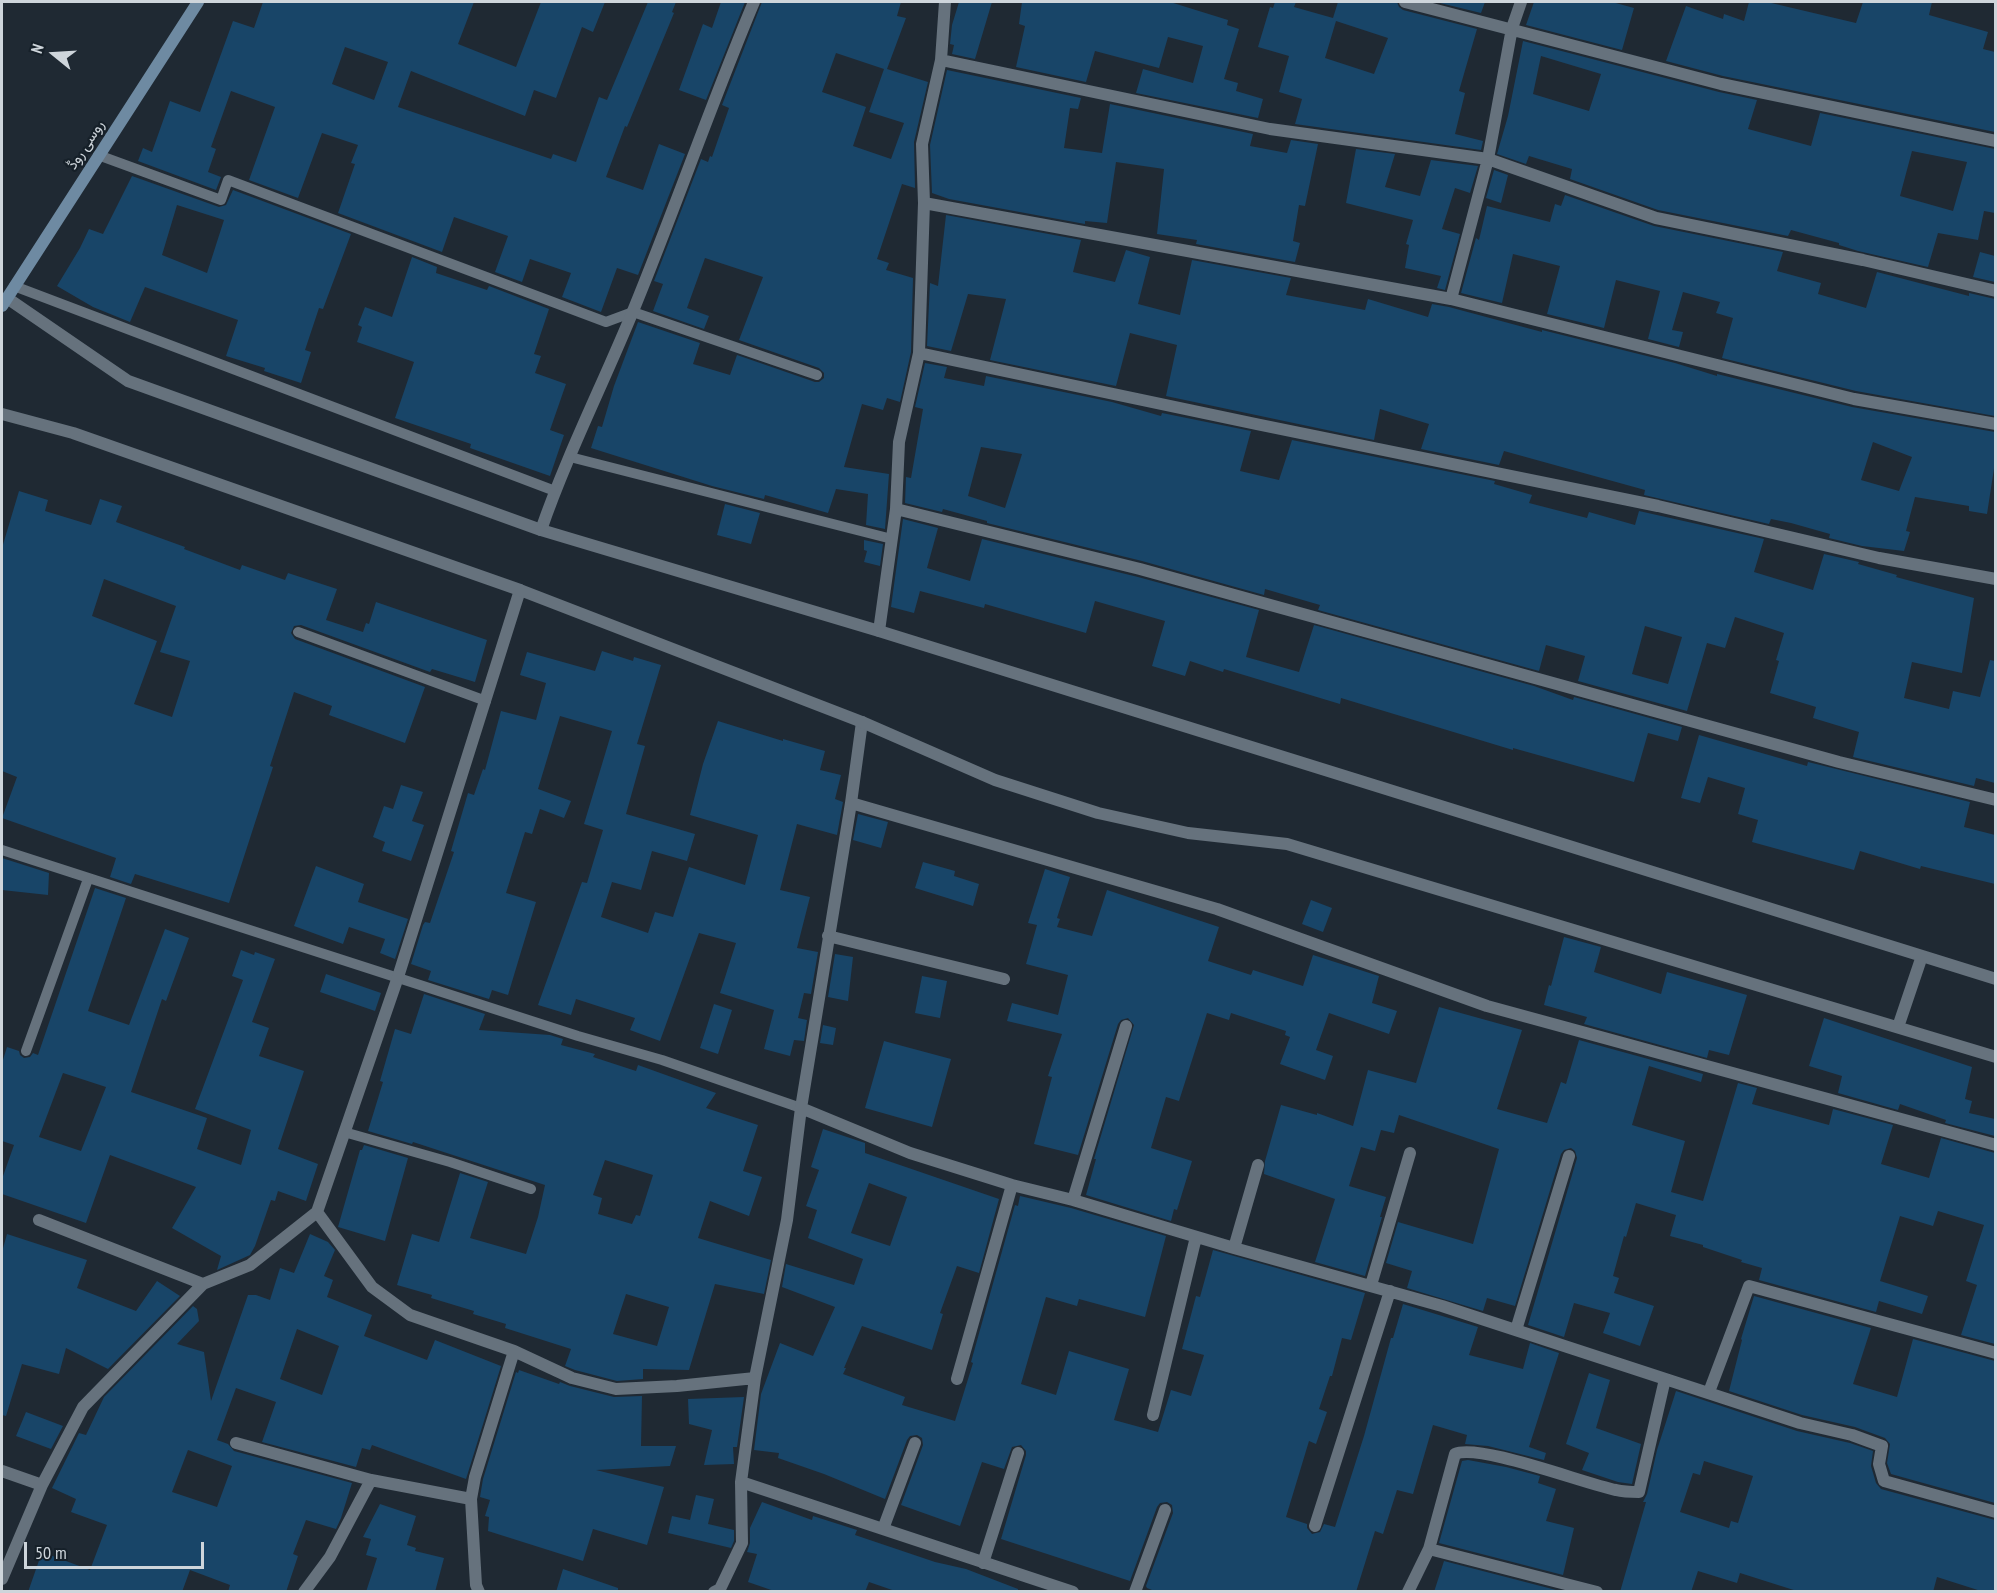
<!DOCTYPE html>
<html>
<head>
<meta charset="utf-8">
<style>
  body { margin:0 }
  #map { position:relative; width:1997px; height:1593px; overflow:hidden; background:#1f2933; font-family:"PT Sans Narrow",sans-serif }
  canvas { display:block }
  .frame { position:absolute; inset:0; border:3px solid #ced5db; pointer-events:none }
  .north { position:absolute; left:24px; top:24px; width:60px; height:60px; -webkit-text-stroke:4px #162029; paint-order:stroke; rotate:288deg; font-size:16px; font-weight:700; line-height:24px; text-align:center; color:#ced5db }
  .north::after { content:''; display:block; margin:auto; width:21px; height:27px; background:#ced5db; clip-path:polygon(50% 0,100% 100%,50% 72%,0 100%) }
  .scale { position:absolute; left:24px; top:1542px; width:180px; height:27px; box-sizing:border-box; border:3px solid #ced5db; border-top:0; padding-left:8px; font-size:18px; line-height:21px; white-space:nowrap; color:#ced5db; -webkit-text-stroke:4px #162029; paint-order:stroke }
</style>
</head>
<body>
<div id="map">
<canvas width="1997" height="1593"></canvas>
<div class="frame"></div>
<div class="north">N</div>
<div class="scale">50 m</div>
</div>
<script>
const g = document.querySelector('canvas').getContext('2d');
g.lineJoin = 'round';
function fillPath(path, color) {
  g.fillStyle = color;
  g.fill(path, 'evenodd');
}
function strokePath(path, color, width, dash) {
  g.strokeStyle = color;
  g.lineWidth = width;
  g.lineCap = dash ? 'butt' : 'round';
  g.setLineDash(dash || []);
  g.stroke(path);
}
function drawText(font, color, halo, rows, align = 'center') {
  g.font = font + ' "PT Sans Narrow",Vazirmatn,sans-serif';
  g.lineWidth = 4.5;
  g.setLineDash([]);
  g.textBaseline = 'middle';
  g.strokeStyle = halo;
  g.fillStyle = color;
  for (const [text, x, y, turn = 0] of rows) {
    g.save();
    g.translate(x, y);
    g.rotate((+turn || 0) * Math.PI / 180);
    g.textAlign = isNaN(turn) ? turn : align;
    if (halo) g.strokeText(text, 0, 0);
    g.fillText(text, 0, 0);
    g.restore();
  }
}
fillPath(new Path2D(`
  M263,2H474L458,44L516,67L541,2H605L593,32L582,27L556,98L534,90L525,116L411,71L398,107L551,159L553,154L576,162L599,97L607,100L648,2H676L672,12L674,13L627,127L625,126L606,177L643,190L659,144L685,154L638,275L617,268L601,312L562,297L571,273L530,259L522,282L495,272L508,236L454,217L442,252L338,213L355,164L351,163L358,145L322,133L298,198L249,180L275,107L231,91L211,147L216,149L208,172L221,177L216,190L138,161L143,148L152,152L170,101L200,112L233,21L254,28ZM345,47L388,62L374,100L332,84Z
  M721,2H745L706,100L679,90L703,24L712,28Z
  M762,2H901L897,16L906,18L887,69L928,82L914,142L915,188L902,184L877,259L889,263L886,270L913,278L911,352L900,402L887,398L883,410L862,404L844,467L889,474L885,529L866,525L868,494L836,489L828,513L765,495L764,499L712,486L591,448L598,426L602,427L614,386L638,322L700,343L693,364L730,375L737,355L815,382H819L824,378V373L819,368L739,340L763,277L705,258L687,308L709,316L704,329L653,311L663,284L654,281L701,159L708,162L710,156L712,157L729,108L722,105ZM836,53L884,69L869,112L904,123L891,159L853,146L866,107L822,92Z
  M959,2H992L975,59L952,54L954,45L950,44L952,25Z
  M1022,2H1170L1228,20L1227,25L1239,29L1224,79L1238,83L1236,91L1263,99L1258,118L1136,93L1143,69L1193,83L1203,46L1168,37L1159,68L1095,51L1086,82L1016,67L1025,26L1019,24Z
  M1275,2H1296L1294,7L1333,18L1338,2H1397L1399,7L1403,10L1477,29L1459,91L1465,93L1455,134L1483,141L1481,150L1295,124L1302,99L1279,92L1289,56L1258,47L1270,7L1273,8ZM1336,21L1388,38L1374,74L1325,58Z
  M1436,2H1485L1481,13Z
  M1534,2H1612L1634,8L1622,50L1526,25Z
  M1749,2H1767L1856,23L1863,2H1932L1929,15L1988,32L1983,49L1995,52V132L1723,76L1666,61L1686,6L1723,19L1724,14L1744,21Z
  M1523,41L1719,92L1757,100L1748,129L1811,146L1820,113L1995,149V213L1984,211L1978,240L1938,233L1928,267L1858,251L1839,245V243L1791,230L1788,236L1658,210L1570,179L1572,169L1529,156L1526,164L1497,154L1508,116ZM1541,56L1601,74L1589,111L1533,94ZM1912,151L1967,162L1953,211L1900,196Z
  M947,70L1081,98L1078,109L1070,108L1064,148L1102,153L1110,104L1253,134L1250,146L1287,153L1291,140L1318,144L1305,206L1299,205L1293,241L1300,243L1295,262L1196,244L1197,240L1157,234L1164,169L1116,162L1107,223L1085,221V224L949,199L932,193L930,145Z
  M1356,149L1395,154L1385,187L1420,196L1431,160L1478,166L1470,193L1455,188L1442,229L1460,234L1445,290L1437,288L1441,276L1405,268L1409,245L1406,244L1413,220L1346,203Z
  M1494,170L1508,175L1501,203L1486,198Z
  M132,176L219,207L226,205L233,190L351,234L323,309L319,308L305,350L311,352L301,383L264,371L265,368L226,356L238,320L145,287L130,322L93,307L57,286L80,248L89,229L103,234ZM177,205L224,220L207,273L162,255Z
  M1565,195L1654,226L1783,252L1777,271L1821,283L1818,294L1866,308L1877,272L1969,296V293L1995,299V416L1856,391L1722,358L1733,318L1716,313L1720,302L1683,292L1672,330L1683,332L1679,347L1648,339L1660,291L1616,280L1604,328L1547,314L1560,266L1513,254L1502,303L1461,293L1476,238L1479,240L1487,206L1550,222L1555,204L1561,206Z
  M946,215L1081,240L1073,272L1115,282L1126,250L1150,257L1138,304L1180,315L1192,260L1291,278L1286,295L1365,310L1368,299L1428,317L1432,304L1449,307L1542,332V330L1675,363L1717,376V374L1852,407L1995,432V462L1987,514L1969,511V506L1915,497L1906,531L1910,532L1904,551L1862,546L1829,538L1830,534L1791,523L1771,519L1769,524L1644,495L1645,490L1504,451L1499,465L1421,449L1429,424L1380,409L1374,440L1166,396L1177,345L1130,333L1116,386L990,360L1006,299L968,294L951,351L927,346L930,283L938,286ZM1873,442L1912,457L1899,491L1861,480Z
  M1980,252L1995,256V282L1973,277Z
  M412,257L437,267L436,273L487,290L489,286L549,309L534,354L541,356L535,373L566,384L550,430L564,435L550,476L470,448L471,444L395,418L414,362L357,342L362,327L358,325L365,307L392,317Z
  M925,363L947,367L944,378L984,386L986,376L1112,402L1161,416L1162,413L1251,431L1240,471L1279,480L1292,440L1495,481L1494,484L1532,495L1529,503L1587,518L1589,512L1635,525L1639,511L1764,539L1754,572L1813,590L1824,554L1859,562L1858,564L1897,575L1896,577L1974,598L1962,673L1912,662L1904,698L1949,709L1953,691L1980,697L1990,660L1995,661V783L1976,778L1974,786L1853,757L1859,732L1813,718L1816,707L1770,693L1779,661L1776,660L1784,633L1735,617L1725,648L1707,643L1687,711L1578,681L1585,656L1546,645L1539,671L1318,610L1320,605L1265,589L1264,595L1142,561L987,523V521L943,509L942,512L905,503L906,477L911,478L923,409L915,407ZM981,447L1022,454L1005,508L968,496ZM1645,626L1682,637L1668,684L1632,674Z
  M19,491L48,500L45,511L91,525L100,499L122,506L116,522L185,547L184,549L240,570L242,565L285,580L288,573L337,589L326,620L363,632L366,623L369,624L376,602L487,640L475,682L432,669L430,672L301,625L294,626L291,633L295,639L425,687L405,743L329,715L332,706L294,692L270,766L273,767L229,903L135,874L131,884L110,877L116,858L2,818L17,777L2,771V548ZM104,579L176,606L160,652L190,661L172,717L134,704L157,641L92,616Z
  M725,504L760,513L751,544L717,535Z
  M903,519L938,528L927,568L970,581L982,539L1138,577L1259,610L1246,657L1299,672L1314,625L1534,686L1573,700L1574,697L1682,727L1678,741L1648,733L1634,782L1513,748V750L1341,698L1340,704L1224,669L1223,672L1190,661L1185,676L1152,666L1165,621L1095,601L1086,633L985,604L984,608L920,591L914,613L891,607Z
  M864,540L883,544L880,566L864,562L867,551L864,550Z
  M602,651L633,661L634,657L661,665L637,744L645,746L626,814L695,834L687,861L652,851L641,890L612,882L601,917L648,933L655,912L673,917L689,867L745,885L758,835L690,815L703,764L718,721L783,741V739L825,751L820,770L841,775L835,799L843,802L837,835L797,824L780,890L810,897L797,948L818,952L811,994L804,993L798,1018L807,1020L804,1041L794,1040L790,1056L764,1049L774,1010L720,993L736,943L699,933L660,1041L630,1030L635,1018L576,999L571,1015L538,1005L582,882L587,883L603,830L584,824L612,731L560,716L538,789L571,801L564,818L540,809L532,834L525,832L506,893L536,902L508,995L492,990L489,999L428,980L431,971L411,964L423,925L425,922L430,923L454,852L451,851L468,793L474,795L483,769L485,770L501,711L536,720L546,683L520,675L527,652L595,671Z
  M1699,735L1807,766L1808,762L1970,802L1964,827L1995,835V884L1921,866L1920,869L1860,851L1854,870L1752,842L1758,820L1738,814L1745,788L1708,777L1700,803L1681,798Z
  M401,785L423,792L412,821L424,825L411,861L382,851L385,842L373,837L384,806L393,809Z
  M858,814L888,822L881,848L853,840Z
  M2,858L49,873L48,895L2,890Z
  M923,862L955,871L954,876L979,884L973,906L915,888Z
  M316,866L364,884L358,902L408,919L395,959L380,953L385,939L349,927L343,944L294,926Z
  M1045,869L1070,877L1057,918L1060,919L1057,927L1092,936L1107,890L1219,927L1208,961L1251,975L1253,970L1303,986L1313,955L1379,976L1372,1003L1397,1011L1389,1034L1329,1013L1316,1050L1333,1056L1325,1080L1280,1064L1290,1037L1285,1035L1286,1031L1231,1013L1229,1020L1207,1013L1179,1101L1166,1097L1151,1148L1192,1161L1177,1210L1174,1209L1171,1221L1086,1195L1096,1159H1094L1134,1025L1128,1018L1121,1020L1118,1024L1078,1155L1034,1144L1052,1077L1048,1076L1062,1034L1007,1021L1012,1003L1058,1015L1068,975L1026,964L1037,925L1028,923Z
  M95,888L126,898L88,1011L129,1025L165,929L189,938L166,1001L162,999L131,1092L207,1118L197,1149L241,1165L251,1130L195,1109L243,980L232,976L241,950L254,955L255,952L275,959L252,1022L269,1028L259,1056L304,1071L278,1149L318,1164L306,1201L278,1191L275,1201L271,1200L255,1246L250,1255L217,1270L221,1256L172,1228L196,1187L110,1155L86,1223L2,1194V1179L14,1145L2,1141V1063L7,1047L19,1051L20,1055L24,1058L30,1057L33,1053L38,1055ZM63,1073L106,1087L81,1151L39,1137Z
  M1311,900L1332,908L1323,932L1302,924Z
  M1564,937L1601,947L1594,972L1661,994L1667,972L1747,995L1729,1055L1709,1050L1707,1058L1584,1024L1587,1017L1544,1005L1549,985L1551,986Z
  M835,954L853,957L848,1001L828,997Z
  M326,974L381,993L375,1011L320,992Z
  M922,976L947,981L940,1018L915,1013Z
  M424,994L485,1014L479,1030L550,1035L563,1039L561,1045L595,1054L593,1057L636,1071L638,1065L716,1093L706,1108L758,1125L743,1171L762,1177L749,1216L710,1201L698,1238L771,1260L764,1294L715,1284L689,1370L643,1369V1379L617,1381L575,1370L565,1366L571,1349L505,1328L506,1324L473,1314L474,1311L431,1298L432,1295L397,1285L412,1234L439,1242L460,1173L488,1182L470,1238L526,1254L538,1217L545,1185L413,1142L412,1144L368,1131L383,1082L380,1081L395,1029L411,1034ZM605,1160L653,1175L640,1216L636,1215L632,1224L598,1214L602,1198L593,1195ZM626,1294L669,1307L657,1346L613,1334Z
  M714,1004L732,1010L718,1054L700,1048Z
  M1439,1007L1522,1030L1497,1109L1547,1123L1561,1082L1566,1084L1579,1040L1703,1074L1701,1082L1649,1066L1632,1125L1685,1141L1671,1192L1703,1201L1738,1083L1757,1088L1752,1104L1829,1125L1833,1109L1893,1125L1881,1164L1929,1178L1941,1138L1995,1153V1344L1961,1335L1977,1285L1966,1281L1984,1225L1938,1211L1933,1226L1900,1216L1880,1281L1928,1296L1922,1314L1879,1301L1876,1312L1759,1280L1762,1268L1741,1262L1742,1260L1703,1247V1245L1670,1236L1676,1215L1636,1203L1626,1237L1624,1236L1613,1276L1619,1278L1614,1293L1654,1306L1640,1346L1603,1333L1610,1313L1574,1303L1564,1337L1528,1325L1577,1158L1575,1151L1571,1148L1564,1150L1561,1154L1515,1306L1487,1298L1483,1311L1407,1288L1412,1271L1386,1263L1398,1222L1473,1244L1499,1149L1399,1115L1394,1133L1381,1130L1375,1151L1361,1147L1349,1186L1386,1197L1380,1217H1382L1365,1276L1315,1262L1335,1199L1264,1174L1265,1161L1281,1105L1317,1115V1113L1353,1126L1368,1070L1416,1083Z
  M1824,1018L1972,1067L1965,1099L1972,1101L1969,1113L1995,1119V1136L1945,1123L1946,1120L1900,1104L1898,1110L1838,1093L1842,1076L1809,1066Z
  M823,1025L836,1028L833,1045L820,1043Z
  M884,1041L951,1059L932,1127L865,1108Z
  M823,1129L865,1143V1153L999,1199L979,1273L957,1266L940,1313L943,1314L932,1350L862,1326L844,1368H846L843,1374L905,1397L902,1405L955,1421L973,1363L971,1362L1015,1205L1018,1206L1020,1196L1071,1208L1166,1236L1145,1317L1079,1299L1077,1306L1046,1297L1021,1384L1056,1395L1069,1351L1129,1369L1114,1420L1158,1432L1171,1390L1191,1396L1204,1355L1182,1349L1196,1296L1200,1297L1213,1250L1365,1293L1351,1340L1342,1338L1332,1376H1330L1319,1409L1327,1412L1316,1444L1309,1441L1286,1517L1307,1524V1528L1312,1534L1320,1532L1324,1524L1335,1527L1364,1436L1391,1338H1393L1403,1304L1478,1327L1469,1355L1523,1369L1530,1343L1559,1353L1529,1447L1546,1453L1544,1460L1488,1446L1465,1444L1467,1435L1433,1425L1413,1494L1397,1490L1383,1534L1375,1531L1356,1592H1157L1147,1588L1146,1586L1173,1513L1172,1505L1167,1502L1160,1503L1157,1507L1130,1581L1001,1539L1026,1455V1451L1021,1445L1012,1447L1004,1469L982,1462L960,1526L901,1505L923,1445L922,1438L917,1435L910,1436L907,1440L885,1499L824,1474L778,1458L779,1453L754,1450L761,1394L780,1343L813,1356L835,1307L782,1287L786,1264L854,1285L863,1259L808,1238L817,1210L806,1206L819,1170L811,1167ZM869,1183L907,1197L890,1246L851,1233Z
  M364,1145L408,1158L385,1241L338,1227L360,1150H362Z
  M7,1234L87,1260L77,1288L136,1311L157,1281L180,1296L108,1369L66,1348L59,1374L22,1364L6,1416L2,1415V1252Z
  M310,1234L328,1242L335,1250L324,1276L333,1280L327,1297L372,1315L364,1336L427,1360L435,1340L501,1366L466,1479L372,1445L370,1450L362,1448L356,1467L262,1442L276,1402L236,1388L217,1440L228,1444L234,1451L352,1483L341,1518L336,1529L306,1520L293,1554L298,1556L286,1592H228L230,1585L190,1570L182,1592H28L42,1552L90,1570L107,1525L71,1512L76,1499L52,1488L79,1433L86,1435L104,1397L193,1306L197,1309L199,1321L177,1344L204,1352L211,1401L248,1295H256L270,1300L280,1268L294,1273ZM297,1329L339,1346L322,1395L280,1379ZM188,1450L232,1466L217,1507L172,1492Z
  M1754,1296L1871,1328L1853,1384L1897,1397L1913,1339L1995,1361V1503L1891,1474L1887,1463L1890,1444L1885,1438L1855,1427L1802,1415L1729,1391L1742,1340L1741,1339Z
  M519,1370L559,1384L560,1382L570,1386L614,1397L642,1396L641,1446H676L670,1466L596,1470L664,1487L647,1545L593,1529L583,1561L488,1531L489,1517L485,1516L490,1500L480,1497L483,1479L516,1372L518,1373Z
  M1589,1373L1610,1380L1596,1428L1641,1444L1632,1484L1618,1482L1582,1470L1589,1453L1566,1444Z
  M1676,1391L1797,1431L1850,1443L1873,1451L1871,1466L1876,1483L1881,1489L1995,1520V1592H1984L1937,1577L1933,1592H1800L1740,1573L1737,1583L1698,1571L1691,1592H1620L1646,1502H1643L1647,1494L1657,1450ZM1704,1461L1753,1476L1738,1523L1731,1521L1729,1528L1680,1512L1693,1473L1700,1475Z
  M744,1397L737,1447H733L734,1464L704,1465L712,1430L689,1424L688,1399Z
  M26,1412L63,1426L51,1449L16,1436Z
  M1468,1460L1506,1467L1540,1476L1538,1483L1556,1489L1546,1521L1574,1528L1563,1575L1439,1543L1462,1461Z
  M696,1495L714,1499L708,1524L734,1530V1541L731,1548L668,1533L672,1516L690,1520Z
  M762,1502L812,1520L813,1516L857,1530L855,1535L935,1562L966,1569L1018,1589V1592H898L869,1582L865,1592H777L748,1582L757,1554L747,1552L750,1543V1528Z
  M380,1504L416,1516L407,1545L416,1548L415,1551L444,1558L435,1592H366L377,1558L366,1555L371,1539L363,1537Z
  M1444,1561L1560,1591L1559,1592H1434Z
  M563,1569L618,1588V1592H556Z`), '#184568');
strokePath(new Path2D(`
  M98,155L221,200L228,180L606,322L633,312L817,375
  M14,286L555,491
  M570,457L892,539
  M298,632L486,701
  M2,850L578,1036L662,1060L801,1108
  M26,1051L88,879
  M344,1132L450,1162L531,1189`), '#66727d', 10);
strokePath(new Path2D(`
  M1405,2L1721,84L1996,141
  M941,60L1270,129L1488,159L1656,218L1863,260L1996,291
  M924,203L1451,299L1854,399L1996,424
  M1451,299L1488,159L1512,28L1521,2
  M919,353L1256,424L1658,506L1879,558L1996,579
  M896,509L1140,569L1839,762L1996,800
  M541,530C567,455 603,384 633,311C675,209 711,104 754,2
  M879,631L896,509L899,442L919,353L924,203L922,144L941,60L945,2
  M851,803L1217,909L1487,1006L1996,1145
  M828,936L1004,979
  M801,1108L910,1153L1012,1185L1073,1200L1234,1248L1442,1306L1800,1423L1852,1435L1882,1446L1879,1464L1884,1481L1996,1512
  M1073,1200L1126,1026
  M317,1212L372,1287L410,1315L514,1351L572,1378L616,1389L677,1386L755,1378
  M39,1220L203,1284
  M1234,1248L1258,1165
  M1371,1285L1410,1153
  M1516,1330L1569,1156
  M957,1379L1012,1185
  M1709,1392L1749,1286L1996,1353
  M1153,1415L1196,1237
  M236,1443L371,1480L471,1499
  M2,1471L42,1485
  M741,1482L1073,1592
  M1315,1526L1390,1291
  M883,1529L915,1443
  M1429,1549L1597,1592
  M983,1563L1018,1453
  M2,1579L42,1485L83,1407L203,1284L250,1265L317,1212L398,977L520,590
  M304,1592L330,1557L371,1480
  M479,1592L476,1585L471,1499L475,1477L514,1351
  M714,1592L720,1589L742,1543L741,1482L755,1378L787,1220L801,1108L851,803L862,722
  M1135,1592L1165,1510
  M1408,1592L1429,1549L1455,1454C1479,1443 1585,1484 1616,1490C1624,1492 1632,1492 1639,1492L1665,1379`), '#66727d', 12);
strokePath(new Path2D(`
  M7,298L128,381L541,530L879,631L1996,979
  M2,414L73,433L520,590L862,722L995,780L1098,813L1188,833L1287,844L1996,1057
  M1898,1027L1922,956`), '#66727d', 12);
strokePath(new Path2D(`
  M2,306L198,2`), '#6e8aa2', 12);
drawText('15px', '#ced5db', '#162029', [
  ["روسی روڈ",86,145,-57]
]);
</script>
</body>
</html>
